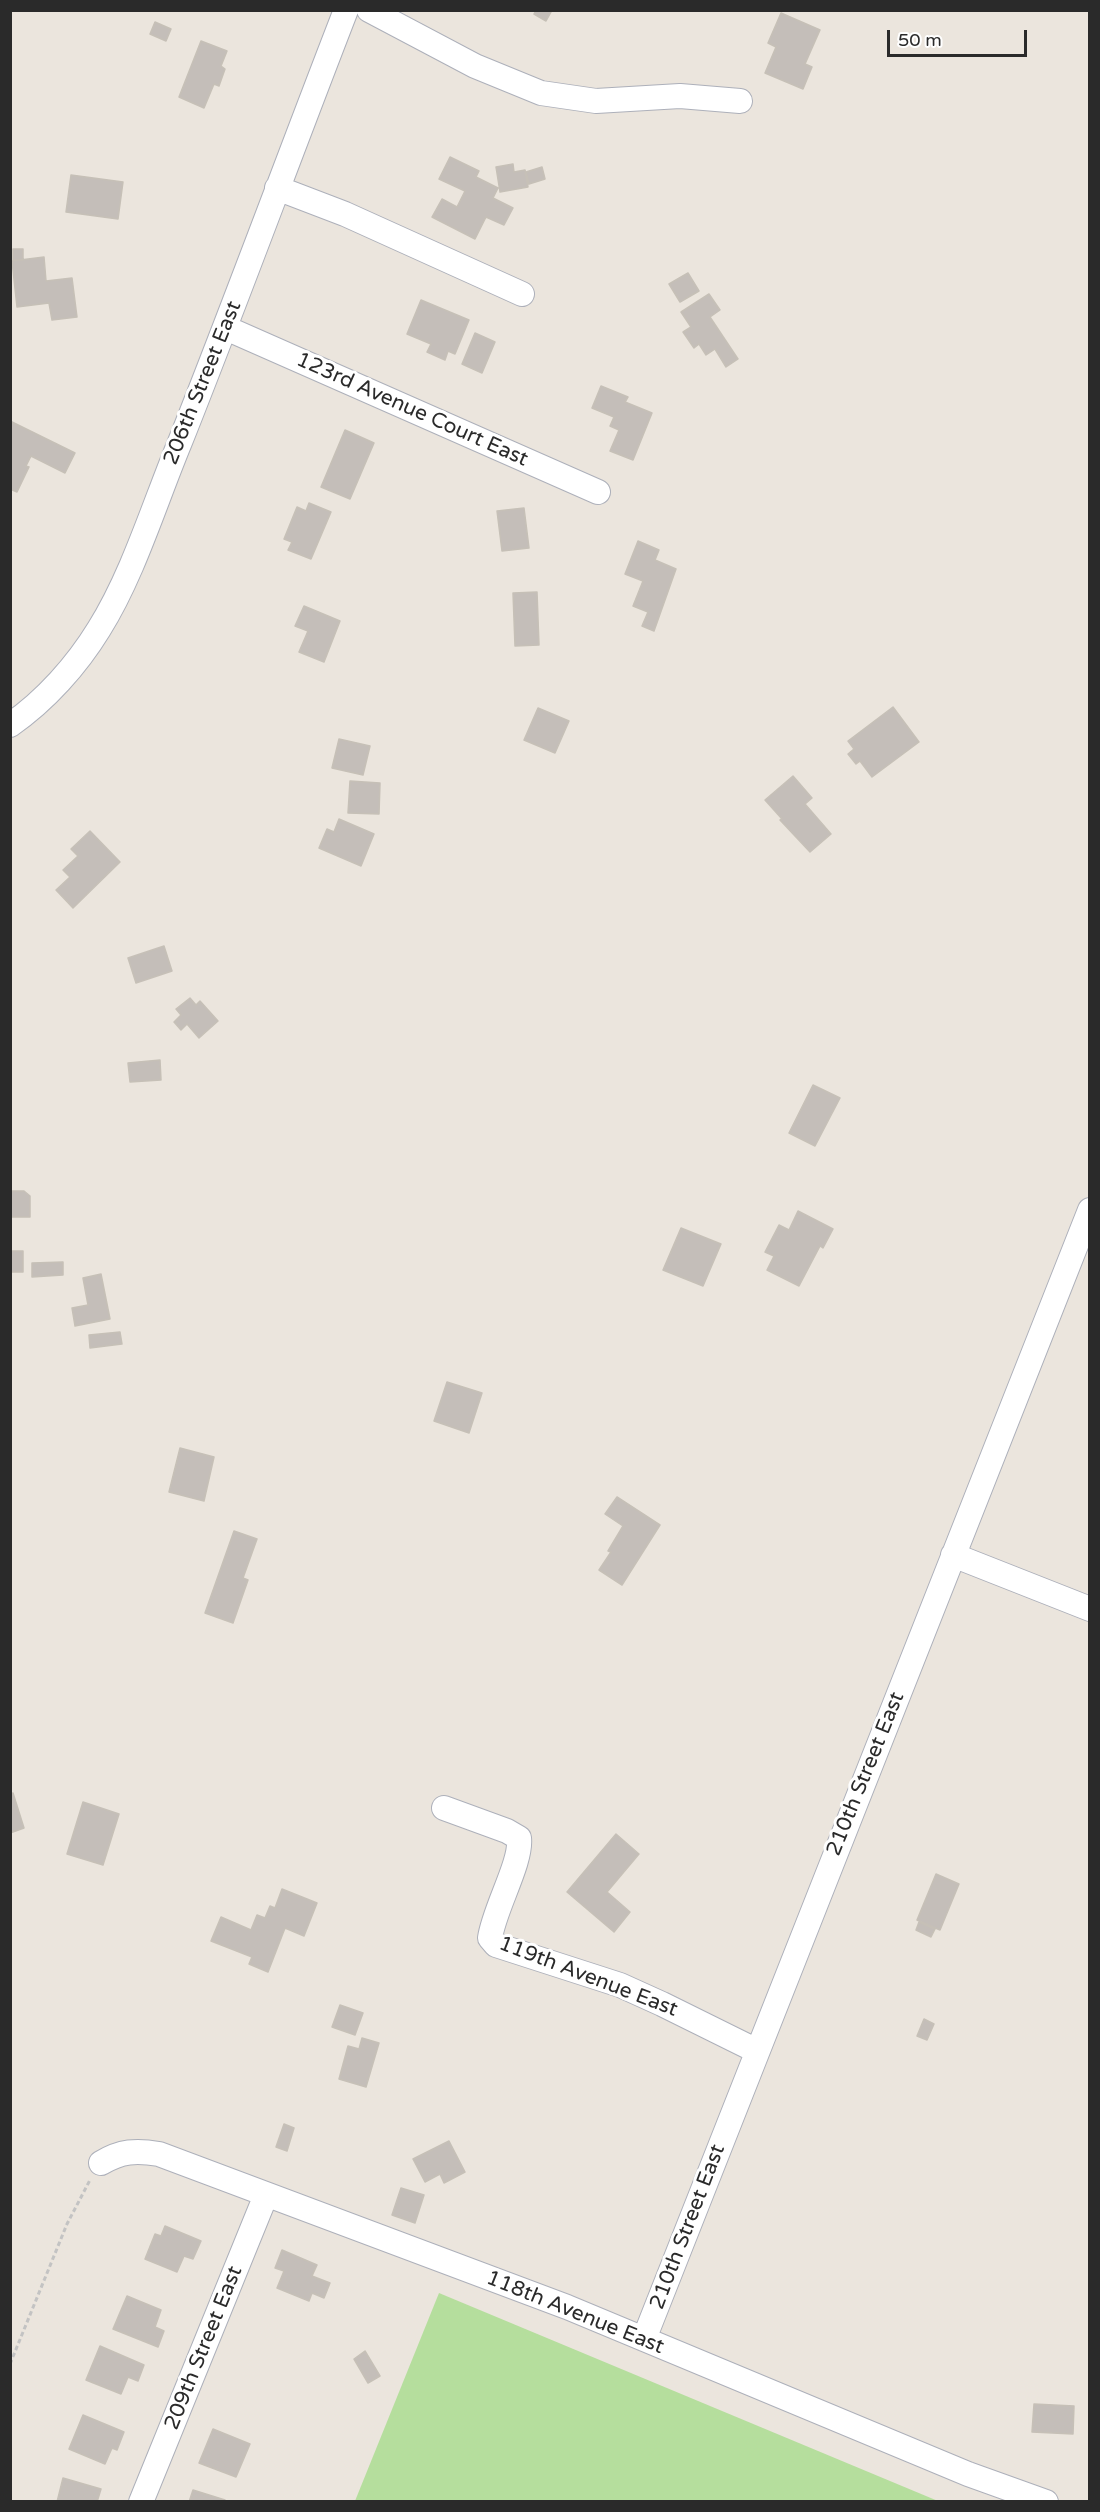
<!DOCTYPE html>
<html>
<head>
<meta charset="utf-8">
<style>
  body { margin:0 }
  #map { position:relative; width:1100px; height:2512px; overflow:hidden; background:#ebe5dd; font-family:"Varela Round",sans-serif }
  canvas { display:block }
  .frame { position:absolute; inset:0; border:12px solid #2a2a2a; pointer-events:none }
  .scale { position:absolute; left:887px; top:30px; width:140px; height:27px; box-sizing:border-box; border:3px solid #2a2a2a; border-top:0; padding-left:8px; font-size:18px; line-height:21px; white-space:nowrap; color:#2a2a2a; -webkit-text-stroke:4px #fff; paint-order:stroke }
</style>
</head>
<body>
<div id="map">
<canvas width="1100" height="2512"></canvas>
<div class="frame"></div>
<div class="scale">50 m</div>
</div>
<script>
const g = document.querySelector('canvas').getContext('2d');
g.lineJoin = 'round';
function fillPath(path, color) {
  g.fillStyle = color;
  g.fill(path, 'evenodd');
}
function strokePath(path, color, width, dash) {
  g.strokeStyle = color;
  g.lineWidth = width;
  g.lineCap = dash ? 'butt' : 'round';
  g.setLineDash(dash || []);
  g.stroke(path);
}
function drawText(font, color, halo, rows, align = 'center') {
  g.font = font + ' "Varela Round",sans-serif';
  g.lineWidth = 6;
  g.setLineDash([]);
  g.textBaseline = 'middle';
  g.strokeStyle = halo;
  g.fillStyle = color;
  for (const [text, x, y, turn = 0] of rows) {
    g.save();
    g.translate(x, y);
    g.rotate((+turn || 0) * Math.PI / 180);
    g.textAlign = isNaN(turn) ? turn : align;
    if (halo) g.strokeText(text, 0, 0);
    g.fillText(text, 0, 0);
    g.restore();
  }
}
fillPath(new Path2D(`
  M439,2293L938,2501H355Z`), '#b5de9d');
const building = new Path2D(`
  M536,10H548L551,12L546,21L534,14Z
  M781,13L820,30L805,64L812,67L803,89L765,73L776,47L768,43Z
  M155,22L171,29L166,41L150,34Z
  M201,41L227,51L221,66L225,69L219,86L214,84L204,108L179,97Z
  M450,157L479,171L476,177L498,188L493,198L513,208L504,225L486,217L475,239L432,217L442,199L457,207L465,191L439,179Z
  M513,164L514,172L525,170L528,187L500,192L496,167Z
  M542,167L545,179L529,184L526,172Z
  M71,175L123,182L118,219L66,212Z
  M13,249H23V260H13Z
  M44,257L46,281L72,278L77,317L52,320L49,303L17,307L12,261Z
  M688,273L699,291L680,302L669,284Z
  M709,294L720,310L710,317L738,359L726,367L715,349L706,355L699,344L694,348L683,332L691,327L681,312Z
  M421,300L469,320L455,354L448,351L445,360L427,352L431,344L407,334Z
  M475,333L495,342L482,373L462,364Z
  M601,386L628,397L625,402L652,413L633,460L610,451L619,430L610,426L614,417L592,408Z
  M10,421L75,453L65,473L31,456L26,466L29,467L17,492L10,489Z
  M345,430L374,443L350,499L321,487Z
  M309,503L331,512L311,559L288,550L292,542L284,539L297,507L306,511Z
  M524,508L529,548L502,551L497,511Z
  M638,541L659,550L655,560L676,569L654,631L642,626L648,612L633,606L643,581L625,574Z
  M537,592L539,645L515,646L513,593Z
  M304,606L340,621L324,662L299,652L308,631L295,626Z
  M893,707L919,742L872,777L860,761L856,764L848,754L854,749L848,741Z
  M538,708L569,721L555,753L524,740Z
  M339,739L370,746L363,775L332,768Z
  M793,776L812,798L805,804L831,834L810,852L780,820L782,819L765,800Z
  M350,781L380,783L379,814L348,813Z
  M339,819L374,834L361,866L319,848L327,829L334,832Z
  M90,831L120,862L73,908L56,890L70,877L63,870L78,856L71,849Z
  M164,946L172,971L136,983L128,958Z
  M190,998L196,1005L200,1001L218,1021L199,1038L187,1024L181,1030L174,1022L181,1015L176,1009Z
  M160,1060L161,1080L130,1082L128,1063Z
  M813,1085L840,1098L815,1146L789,1133Z
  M12,1191H24L30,1196V1217H10V1194Z
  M798,1211L833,1229L823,1248L820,1246L799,1286L767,1270L774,1256L765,1252L779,1225L789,1230Z
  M681,1228L721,1244L703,1286L663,1270Z
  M10,1251H23V1272H10Z
  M63,1262V1275L32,1277V1263Z
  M101,1274L110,1319L75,1326L72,1308L88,1305L83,1278Z
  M120,1332L122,1344L90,1348L89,1335Z
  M447,1382L482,1393L469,1433L434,1421Z
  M180,1448L214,1457L204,1501L169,1492Z
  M617,1497L660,1525L622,1585L599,1570L611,1552L608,1551L623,1526L605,1514Z
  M234,1531L257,1539L243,1578L248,1580L233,1623L205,1613Z
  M13,1793L24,1828L10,1833V1794Z
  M83,1802L119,1814L103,1865L67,1854Z
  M616,1834L639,1854L607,1892L630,1912L614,1932L567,1892Z
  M936,1874L959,1884L940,1930L917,1920Z
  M282,1889L317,1903L304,1936L285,1928L268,1972L249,1964L252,1957L211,1941L221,1917L251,1930L257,1915L265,1918L270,1906L275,1908Z
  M919,1922L935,1929L931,1937L916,1930Z
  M340,2005L363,2013L355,2035L332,2027Z
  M924,2019L934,2024L927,2040L917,2036Z
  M362,2038L379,2043L366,2087L339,2079L348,2046L359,2049Z
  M284,2124L294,2128L287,2151L276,2147Z
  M449,2141L465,2172L444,2183L440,2174L425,2182L413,2159Z
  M401,2188L424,2195L415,2223L392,2215Z
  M165,2226L201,2241L193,2259L184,2256L177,2272L145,2259L155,2234L161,2236Z
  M282,2250L317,2265L312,2276L330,2283L324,2298L312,2293L309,2301L277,2288L284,2271L275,2268Z
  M127,2296L161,2310L155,2327L164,2331L158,2347L113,2329Z
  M100,2346L144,2365L138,2381L128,2377L121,2394L86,2380Z
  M365,2351L380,2376L368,2383L354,2359Z
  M1034,2404L1074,2406L1073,2434L1032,2432Z
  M83,2415L124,2432L117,2450L112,2448L105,2464L69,2449Z
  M213,2429L250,2444L236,2477L199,2463Z
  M63,2478L101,2489L97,2502H57Z
  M193,2490L225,2500V2502H189Z`);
fillPath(building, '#c4beb9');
strokePath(building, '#c6c0b7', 1.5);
const minor = new Path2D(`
  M369,10L475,66L541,93L596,101L680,96L740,101
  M277,188L345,214L522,294
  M226,328L598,492
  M10,725C45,701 77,665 99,629C133,575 155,502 180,442C237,299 290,154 346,10
  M953,1555L1090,1609
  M444,1808L507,1831L519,1838C522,1862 494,1909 490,1938L496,1945L620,1985L662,2004L757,2051
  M101,2163C121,2151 136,2150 159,2154L567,2307L968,2474L1046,2502
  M644,2339L1090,1210
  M141,2502L266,2195`);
strokePath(minor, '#adb0ba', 26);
strokePath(new Path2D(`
  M10,2364L67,2224L90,2180`), '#c3c3c3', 3, [4.5, 3]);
strokePath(minor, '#fff', 24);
drawText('21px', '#2a2a2a', '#fff', [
  ["206th Street East",203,383,-68],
  ["123rd Avenue Court East",412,410,24],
  ["210th Street East",866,1774,-68],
  ["119th Avenue East",588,1977,21],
  ["210th Street East",688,2227,-69],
  ["118th Avenue East",575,2313,22],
  ["209th Street East",204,2348,-68]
]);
</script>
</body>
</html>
